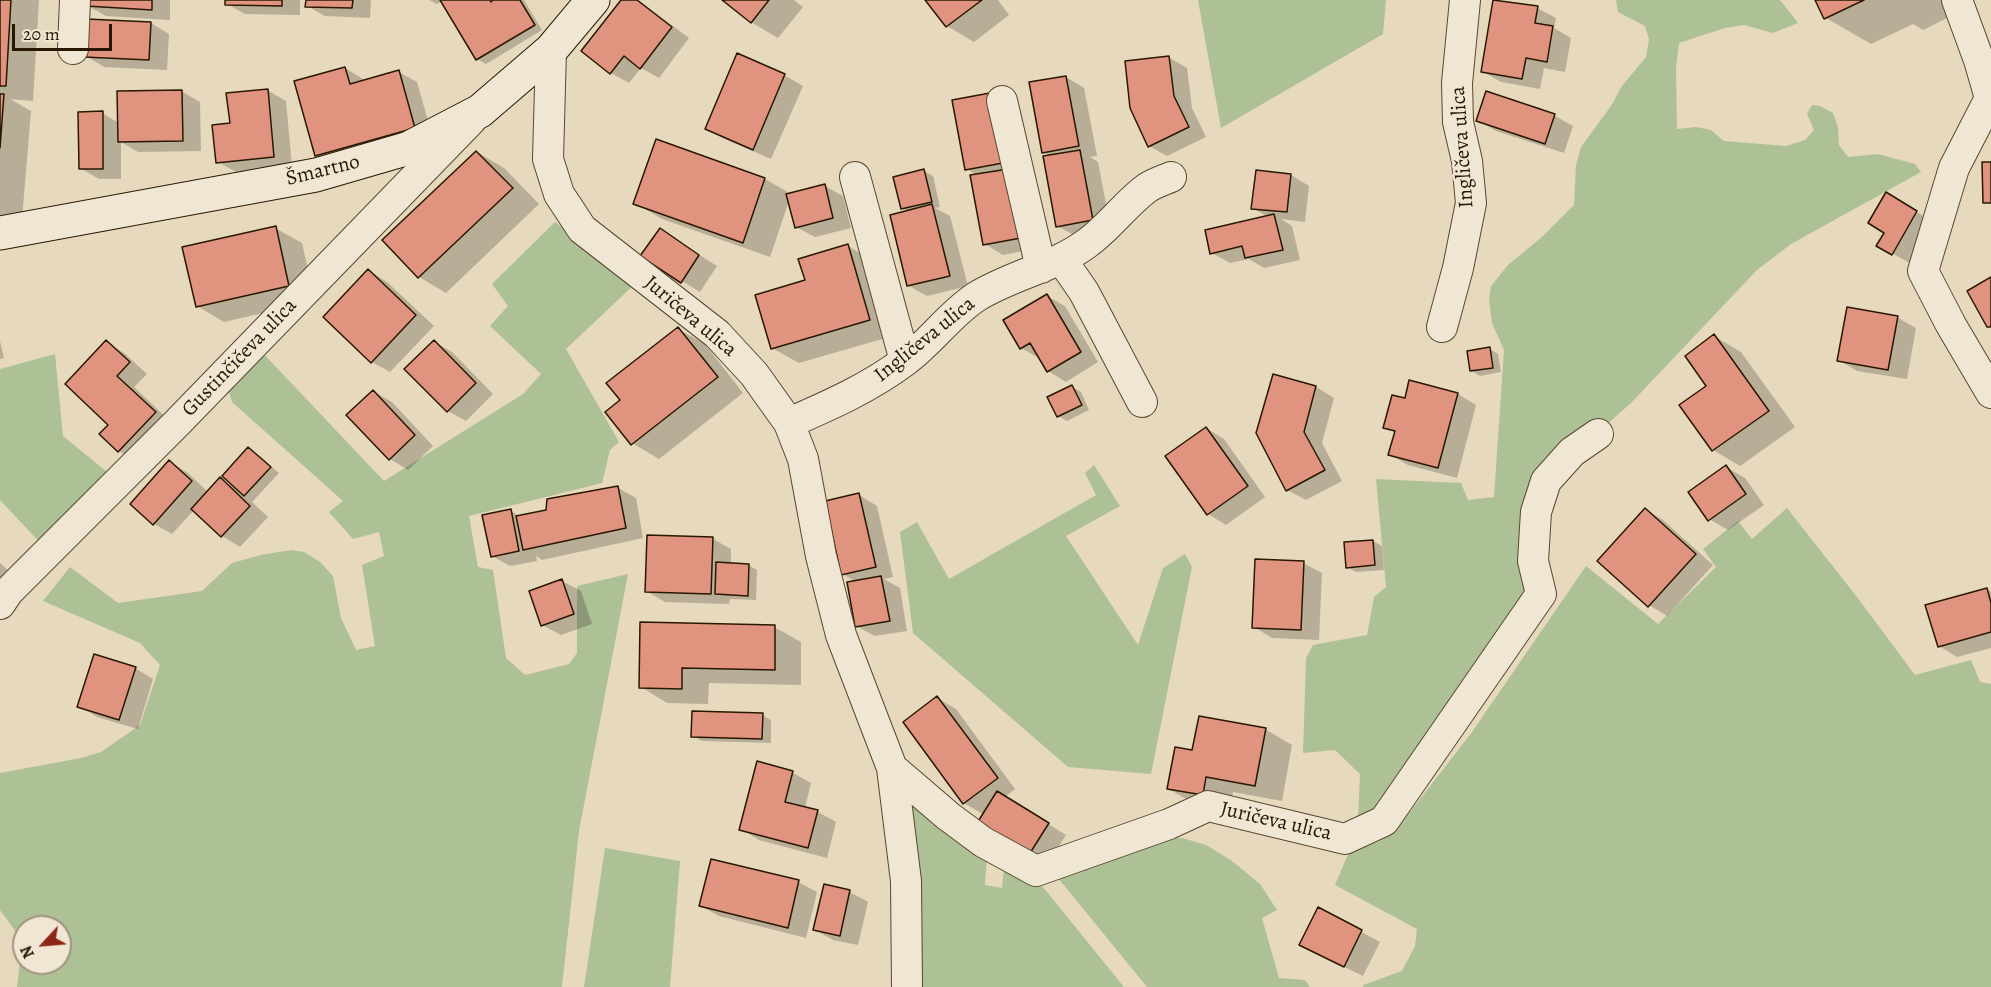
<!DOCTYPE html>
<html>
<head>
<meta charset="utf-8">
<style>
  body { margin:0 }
  #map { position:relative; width:1991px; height:987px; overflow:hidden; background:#e6d9bd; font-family:Alegreya,serif }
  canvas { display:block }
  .north { position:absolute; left:12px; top:915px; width:60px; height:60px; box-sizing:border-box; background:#efe6d4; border:2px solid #a09480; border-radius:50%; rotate:244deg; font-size:16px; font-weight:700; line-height:24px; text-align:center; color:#291801 }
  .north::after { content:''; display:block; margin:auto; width:21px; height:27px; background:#8f2418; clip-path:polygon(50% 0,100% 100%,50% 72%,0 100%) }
  .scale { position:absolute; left:12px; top:24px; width:100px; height:27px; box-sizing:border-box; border:3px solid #291801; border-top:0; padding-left:8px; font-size:18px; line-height:21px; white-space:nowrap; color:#291801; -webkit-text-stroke:4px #efe6d4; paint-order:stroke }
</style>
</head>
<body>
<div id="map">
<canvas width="1991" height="987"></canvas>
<div class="north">N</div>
<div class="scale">20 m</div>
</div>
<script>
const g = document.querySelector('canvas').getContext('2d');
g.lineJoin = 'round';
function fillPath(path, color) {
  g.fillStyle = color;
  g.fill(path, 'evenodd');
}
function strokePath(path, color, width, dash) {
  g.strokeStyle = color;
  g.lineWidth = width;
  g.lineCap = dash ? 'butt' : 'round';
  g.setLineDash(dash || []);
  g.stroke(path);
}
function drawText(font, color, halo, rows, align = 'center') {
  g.font = font + ' Alegreya,serif';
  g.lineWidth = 5;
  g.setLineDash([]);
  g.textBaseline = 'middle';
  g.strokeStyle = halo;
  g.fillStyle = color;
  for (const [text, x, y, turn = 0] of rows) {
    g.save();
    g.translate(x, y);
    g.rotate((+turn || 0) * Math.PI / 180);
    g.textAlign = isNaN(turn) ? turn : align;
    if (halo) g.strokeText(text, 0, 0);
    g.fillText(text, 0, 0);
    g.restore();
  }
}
fillPath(new Path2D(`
  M1198,0H1386L1383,34L1221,128Z
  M1616,0H1780L1798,23L1773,33L1744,25L1725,28L1679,43L1676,68L1677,129L1696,127L1711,130L1724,141L1786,146L1805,140L1814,130L1807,114L1812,105L1820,106L1833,113L1838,127L1839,145L1848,157L1878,154L1915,164L1921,172L1791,244L1757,270L1631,403L1597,433L1552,477L1533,612L1401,802L1358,820L1360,774L1335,750L1303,753L1306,658L1313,645L1367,635L1374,597L1386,587L1376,479L1461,483L1468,500L1494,497L1504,350L1492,323L1489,300L1491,286L1508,265L1543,236L1574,205L1576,165L1581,147L1611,106L1622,86L1646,57L1649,39L1645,26L1618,12Z
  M555,222L637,282L566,349L619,442L610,450L602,483L469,516L478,567L493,570L506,658L525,675L569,664L577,653V586L628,574L579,831L562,987H17L20,961L16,932L0,910V773L81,758L101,752L140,725L160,665L140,643L43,601L70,567L118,603L202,591L232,563L261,555L291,550L304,552L320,562L333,576L341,618L356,650L375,646L362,565L384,556L379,532L353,539L329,512L343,501L232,402L226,382L259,349L384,481L523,394L541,374L490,326L508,306L492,284ZM24,927H60V963H24Z
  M55,354L63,436L112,476L45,548L0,500V369Z
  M1094,465L1120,506L1066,536L1138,645L1163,568L1185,554L1192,567L1151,774L1068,767L913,633L900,532L917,522L949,579L1096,495L1085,473Z
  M1787,508L1857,597L1915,675L1971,660L1980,682L1991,684V987H1363V985L1402,971L1415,946L1417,929L1335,885L1349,852L1380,841L1396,830L1472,732L1586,566L1658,624L1716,567L1703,549L1738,521L1752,539Z
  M911,798L987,855L985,885L1002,888L1004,868L1043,887L1124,987H914Z
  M1182,838L1206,845L1232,861L1260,884L1277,910L1262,918L1279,978L1305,980L1310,987H1147L1054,873L1158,839Z
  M605,848L680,861L670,987H584Z`), '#aec096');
fillPath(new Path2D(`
  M0,0H39L33,101L10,99L31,111L22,219L0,217Z
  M88,0H170V20L106,16L88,6Z
  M227,0H300V15L245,14L227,4Z
  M307,0H371L370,18L325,16L307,6Z
  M429,0H524L542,30L486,64L477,59L442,1L437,4Z
  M623,0H638L689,38L659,78L641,68L629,83L611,73Z
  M724,0H794L803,7L778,38L751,22Z
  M927,0H998L1009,15L974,42L947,26Z
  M1494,0L1537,8L1556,18L1554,28L1571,38L1565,72L1544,68L1540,89L1501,82L1482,71Z
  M1817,0H1946L1953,15L1923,30L1913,24L1871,44L1826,18Z
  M151,23L169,34L167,70L104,67L86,56Z
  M1168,57L1187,68L1192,108L1206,137L1167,156L1149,146Z
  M345,68L363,79L364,81L399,72L417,82L433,138L335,165L317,155Z
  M784,75L803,86L771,159L725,139L707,128Z
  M1066,77L1084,88L1097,156L1090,157L1098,162L1111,230L1076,236L1057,226L1051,156L1043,152Z
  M267,90L286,101L292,166L236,172L218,162L231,124Z
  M181,91L200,102L201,151L138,152L121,142V179H99L80,168L102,113L119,123Z
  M1487,93L1555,116L1573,126L1564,153L1496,131L1478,120Z
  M990,94L1038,248L1003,255L985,244L978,176L967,169Z
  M657,141L765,179L791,194L825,186L843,196L851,228L815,237L796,227L789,201L770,257L662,219L635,203Z
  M477,152L504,168L539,204L446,293L419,277L384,240Z
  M924,171L933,176L940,207L935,208L950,216L968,286L927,296L909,286L908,212L903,208Z
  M1257,172L1291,175L1309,186L1305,222L1281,219L1292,226L1300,260L1264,268L1249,259L1230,263L1212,253L1268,217L1253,208Z
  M1887,194L1935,223L1911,264L1878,245L1886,233Z
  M275,228L302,243L315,301L224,322L197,306Z
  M660,230L717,266L700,292L682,281Z
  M848,246L875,262L896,335L799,363L772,348L807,281Z
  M369,271L387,282L434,326L390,372L372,362Z
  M1047,296L1065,306L1098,362L1066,382L1048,371L1039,358L1021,348Z
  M1848,309L1898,318L1916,328L1907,379L1857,371L1839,360Z
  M678,329L705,344L743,393L659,459L632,443L622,401Z
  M1714,336L1741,352L1795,427L1740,466L1713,450L1681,405L1708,386Z
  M0,341L4,358L0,359Z
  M106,342L124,353L147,374L134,387L173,424L137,462L119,451L101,434L110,425Z
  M434,342L452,352L493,394L466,421L448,411Z
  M1490,349L1498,354L1501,372L1480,376L1472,371Z
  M1072,387L1081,392L1089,410L1067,421L1058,416Z
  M1316,387L1334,398L1322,443L1342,481L1306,500L1287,490Z
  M374,392L392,402L433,446L408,470L390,459Z
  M1458,394L1476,405L1457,478L1408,465L1390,455L1396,433L1385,427L1406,400Z
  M1206,428L1224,439L1265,497L1226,525L1208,514Z
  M248,449L257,454L279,473L252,502L268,517L240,547L222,536L194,510L172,534L154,524L170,462L188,473L208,492L220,479L234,487Z
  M1726,467L1745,478L1764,505L1728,530L1709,519Z
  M618,488L636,498L643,538L542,560L536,556L537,561L510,566L492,556L511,511L521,517L548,511Z
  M859,495L877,506L893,577L884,579L900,588L907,631L875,636L856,626V582L843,574Z
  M1645,509L1663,520L1713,565L1667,616L1649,605Z
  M648,537L713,539L731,549V565H748L757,570L756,600L730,599L729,604L665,602L646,591Z
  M1373,541L1382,546L1384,570L1356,572L1347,567Z
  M0,563L20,581L0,602Z
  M1303,563L1322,573L1319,640L1272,638L1254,627Z
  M562,581L581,591L592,624L561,635L542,625Z
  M1987,589L1991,592V648L1957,657L1939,646Z
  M642,624L774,627L801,642V685L709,683L708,704L667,703L641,687Z
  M135,668L153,679L138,729L97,717L79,706Z
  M937,698L956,709L1015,789L1005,797L1066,835L1044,870L984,815L964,803Z
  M762,715L771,720V743L702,741L693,736Z
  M1265,729L1292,745L1282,801L1233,792L1230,810L1195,804L1169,789L1194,752Z
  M758,763L793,773L811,783L805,808L818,812L836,822L827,858L759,840L741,829Z
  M798,882L817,892L806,938L719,916L701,906Z
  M825,886L850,892L868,902L858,945L833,940L815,930Z
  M1319,909L1380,942L1363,976L1319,955Z`), '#0003');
const building = new Path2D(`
  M0,0H11L6,86H0Z
  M86,0H152V10L86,6Z
  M225,0H282V6L225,5Z
  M306,0H353L352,8L305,7Z
  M440,0H490L491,2L493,0H520L535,25L476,60Z
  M621,0H637L672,27L640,69L624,56L610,74L581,51Z
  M722,0H769L751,23Z
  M925,0H982L946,27Z
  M1493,0L1538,6L1535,23L1553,26L1547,62L1526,58L1522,79L1481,72Z
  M1815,0H1864L1824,19Z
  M86,19L151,22L149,60L84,57Z
  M737,53L785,74L753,150L705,129Z
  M1169,56L1174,96L1189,127L1148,147L1130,108L1125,61Z
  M345,67L350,84L399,70L415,128L315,156L294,81Z
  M1066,76L1079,146L1042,153L1029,82Z
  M268,89L274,157L216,163L212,125L230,123L226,93Z
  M182,90L183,141L118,142L117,91Z
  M1486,91L1555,114L1545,144L1476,121Z
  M990,93L1003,163L965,170L952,100Z
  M0,94H4L0,148Z
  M103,111V169H79L78,112Z
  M656,139L765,178L743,243L633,204Z
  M1080,150L1093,220L1056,227L1043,156Z
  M476,151L513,188L418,278L382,240Z
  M1982,162H1991V203H1983Z
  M924,169L932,202L901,209L893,177Z
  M1008,169L1021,238L983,245L970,175Z
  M1256,170L1291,174L1287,212L1251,209Z
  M825,184L833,218L795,228L786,194Z
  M1886,192L1917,211L1892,255L1876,246L1884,233L1868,223Z
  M932,204L950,276L907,286L890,215Z
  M1274,214L1283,250L1245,258L1242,246L1210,254L1205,230Z
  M276,226L289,286L196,307L182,247Z
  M660,228L699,255L681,283L640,256Z
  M848,244L870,320L771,349L755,295L805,280L798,259Z
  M368,269L416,315L371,363L323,317Z
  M1991,277V327H1987L1967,291Z
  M1047,294L1081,352L1047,372L1030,343L1020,349L1003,320Z
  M1847,307L1898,316L1888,370L1837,361Z
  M678,327L718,377L631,445L605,412L620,400L606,383Z
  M1714,334L1769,411L1712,451L1679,405L1706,386L1685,356Z
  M106,340L130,362L117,376L156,412L118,452L99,434L108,425L65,384Z
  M434,340L476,383L447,412L404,369Z
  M1490,347L1493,368L1470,371L1467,351Z
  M1273,374L1316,386L1304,432L1325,470L1286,491L1256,433Z
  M1409,380L1458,393L1438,468L1388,455L1395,431L1383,428L1392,395L1405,398Z
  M1072,385L1082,405L1057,417L1047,397Z
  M373,390L415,435L389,460L346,415Z
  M1206,427L1248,486L1207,515L1165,456Z
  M248,447L271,467L244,496L222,476Z
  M169,460L192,481L153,525L130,504Z
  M1726,465L1746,494L1708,521L1688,492Z
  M220,477L250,506L221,537L191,509Z
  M618,486L626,528L523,550L516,516L546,510L547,499Z
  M859,493L876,567L841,575L825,501Z
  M1645,508L1696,554L1648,607L1597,561Z
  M511,509L519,551L491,557L482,515Z
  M647,535L713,537L711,594L645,592Z
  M1373,540L1375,565L1346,568L1344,542Z
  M1255,559L1304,561L1301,630L1252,628Z
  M716,562L749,564L748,596L715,594Z
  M881,576L890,621L855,627L847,582Z
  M562,579L574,614L541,626L529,591Z
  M1987,588L1991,603V632L1938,647L1925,605Z
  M640,622L775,625V670L682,668V689L639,688Z
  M94,654L136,667L119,720L77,707Z
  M937,696L998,778L963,804L903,722Z
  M692,711L763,713L762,739L691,737Z
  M1199,716L1266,728L1255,786L1206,777L1203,795L1167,789L1175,747L1192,750Z
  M757,761L793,771L785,802L818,810L808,848L739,830Z
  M997,791L1049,823L1025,861L974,828Z
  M711,859L799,880L788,928L699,906Z
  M824,884L850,890L840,936L813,930Z
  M1318,907L1362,930L1344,967L1299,945Z`);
fillPath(building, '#e0947f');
strokePath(building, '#291801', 1.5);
const minor = new Path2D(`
  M1957,0L1979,60L1990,98L1954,168L1923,271L1951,325L1991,393
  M73,49L75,0
  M551,50L548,159L559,194L582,229L717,334L754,374L789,423L803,459L821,556L841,635L892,768L948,816L983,842L1036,871L1169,824L1208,806L1345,839L1384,821L1541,594L1533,561L1536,512L1546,481L1572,452L1598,434
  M1002,101L1041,268
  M855,177L905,361
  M1062,260L1084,292L1142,402
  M1442,327L1458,268L1471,203L1467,161L1458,122L1457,83L1465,0
  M789,423C830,405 869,388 905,361C931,342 949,315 976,297C1011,275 1053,268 1086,244C1109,228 1125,204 1147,188C1154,183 1164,180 1171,177
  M0,604L8,592L178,422L471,120
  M892,768L906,881L907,987`);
const secondary = new Path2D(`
  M0,233L316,175L409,148L480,111L551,50L593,0`);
strokePath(minor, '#584830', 32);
strokePath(secondary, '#291801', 35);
strokePath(minor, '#efe6d4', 30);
strokePath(secondary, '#efe6d4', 33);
drawText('21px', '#291801', '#efe6d4', [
  ["Ingličeva ulica",1463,147,-94],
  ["Šmartno",323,171,-14],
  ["Juričeva ulica",690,317,40],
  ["Ingličeva ulica",925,340,-39],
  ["Gustinčičeva ulica",240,358,-46],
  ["Juričeva ulica",1276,822,13]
]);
</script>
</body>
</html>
